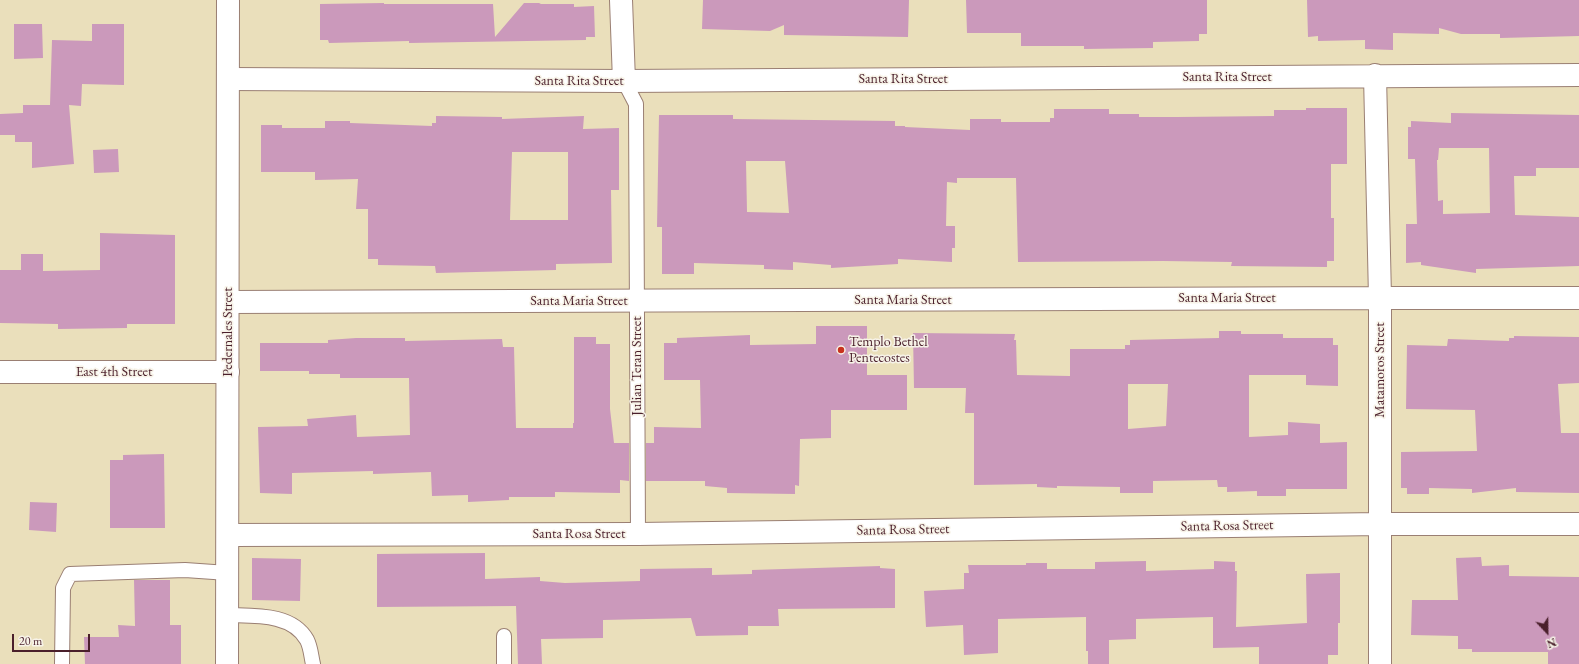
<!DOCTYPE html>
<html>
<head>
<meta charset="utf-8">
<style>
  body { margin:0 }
  #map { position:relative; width:1579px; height:664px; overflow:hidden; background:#eadfbb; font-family:"EB Garamond",serif }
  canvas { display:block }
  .north { position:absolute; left:1527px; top:612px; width:40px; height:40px; -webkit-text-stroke:3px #f7f3e8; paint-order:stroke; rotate:158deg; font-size:11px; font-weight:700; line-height:16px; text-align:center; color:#4a1f2b }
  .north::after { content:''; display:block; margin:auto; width:14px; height:18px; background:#4a1f2b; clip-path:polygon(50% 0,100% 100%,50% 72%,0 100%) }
  .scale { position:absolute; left:12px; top:634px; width:78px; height:18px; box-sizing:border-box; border:2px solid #4a1f2b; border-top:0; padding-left:5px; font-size:12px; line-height:14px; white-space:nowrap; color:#4a1f2b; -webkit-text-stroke:3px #f7f3e8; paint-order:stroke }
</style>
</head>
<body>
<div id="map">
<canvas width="1579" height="664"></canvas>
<div class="north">N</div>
<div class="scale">20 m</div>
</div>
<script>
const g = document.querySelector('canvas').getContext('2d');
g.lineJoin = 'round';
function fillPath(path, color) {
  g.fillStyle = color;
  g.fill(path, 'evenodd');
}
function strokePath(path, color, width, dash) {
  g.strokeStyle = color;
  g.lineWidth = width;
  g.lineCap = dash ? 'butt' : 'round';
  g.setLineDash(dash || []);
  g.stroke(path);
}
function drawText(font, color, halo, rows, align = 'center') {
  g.font = font + ' "EB Garamond",serif';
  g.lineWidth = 3;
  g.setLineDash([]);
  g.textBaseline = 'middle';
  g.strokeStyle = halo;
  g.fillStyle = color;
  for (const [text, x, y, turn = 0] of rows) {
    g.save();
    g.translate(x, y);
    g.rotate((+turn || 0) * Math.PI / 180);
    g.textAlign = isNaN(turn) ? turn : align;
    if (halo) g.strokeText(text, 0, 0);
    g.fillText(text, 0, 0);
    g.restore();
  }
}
fillPath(new Path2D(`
  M703,0H909L908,37L784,35V25L770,31L702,29Z
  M966,0H1207V34H1199V41L1153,42V48L1084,49V46H1021V33H967Z
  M1307,0H1579V36L1500,38V34H1461L1439,28V34L1393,33V50L1365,49V40L1318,41V36L1308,37Z
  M384,3V4H493L495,37L524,3H539L541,4H574V7L594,6L595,37H586V40L409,43V41L329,43L328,40H320V4Z
  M14,24H42L43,58L14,59Z
  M92,24H124V85L82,84L81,106L69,105L74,164L32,168V142H15V135H0V114L23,113V105H50L52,40L92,41Z
  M1306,108H1347V164H1331V218H1334V261H1327V267L1231,266L1232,262L1163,261L1018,262L1016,178H957V183L947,182L946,226H955V248H952V262L898,259V264L831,268V265L793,262V270L764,269V265L694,263V274H662V227H657L659,115H733V119L895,121V126H905V127L970,130V119H1001V122H1050V118H1054V109H1109V114H1139V117H1178L1274,116V110H1306ZM746,161H785L789,213L747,212Z
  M1451,113L1579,115V168H1536V176H1514L1515,215L1579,217V266L1476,269V273L1421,265V262L1406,263V224H1417L1415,159H1408V127H1411V121L1451,123ZM1439,148H1489L1490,213L1443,214V200L1438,201L1437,160H1438Z
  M436,116L502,117V119L584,116L583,129L619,128V190H611L612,263L556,264V270L436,273L435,266L378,265V259H368V209H356L358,179L315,180V172H261V125H282V128H325V121H350V123L432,126V123H436ZM512,152H568V220H510Z
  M118,149L119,172L94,173L93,150Z
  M100,233L175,235V324H127V328L58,329V324L0,323V270H21V254H43V271L100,270Z
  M816,326H867V375H907V410H831V438L800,439L799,486L795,485V494L727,493V488L705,486V481H646V443H654V427L701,428L700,380H664V343H677V338L750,335V345L816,344Z
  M1219,331H1241V334H1283V338H1333V345H1338V386L1306,385V375H1249V437L1288,435V422L1320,424V443L1347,442V489H1286V496H1257V491L1227,492V487H1218L1217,480L1153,481V493H1120V487L1057,486V488L1037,487V484L974,485V413H965L966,388H914L913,333L1015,334L1014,340H1016L1017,375L1070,376V349H1125V345H1130V340L1219,338ZM1128,384H1168L1166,426L1128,429Z
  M1514,336L1579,337V383L1558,384L1561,433H1579V493L1516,492V488L1472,493V489L1429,488V494H1407V488H1401V452L1477,451L1475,410L1406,409L1407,345L1447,346L1448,339L1509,341V338H1514Z
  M574,337H596V344H610V409L614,443H629V481L620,480V493L555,492V497H509V500L468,502V495L432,496L431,472L373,474V471L292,473V494L260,493L258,427L308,426L307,419L356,415L357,437L410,435L409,378H340V374H309V371H260V343H328V340L356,338H405V341L502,339L503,347H514L516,428H573V423H574Z
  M164,454L165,528H110V460H123V455Z
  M30,502L57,503L56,532L29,530Z
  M485,553V579L540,577V581L565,583L640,581V569L712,568V575L752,574V570L880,566V568L895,569V608L778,609L779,626H748V635L696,636L691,618L603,620V638L541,639L542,664H518L516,606L377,607V554Z
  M1481,557L1482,566L1509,565V576L1579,577V664H1548V652H1472V649H1458V636L1411,635L1412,600H1458L1456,558Z
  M252,558L301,559L300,601L252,600Z
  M1146,561V571L1214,569V561L1235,562V571H1237L1236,627L1307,623L1306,574L1340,573V623H1338V655H1328V664H1259V647L1213,648V617L1136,619V639L1109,640V664H1088V651H1086V617L998,619V653L964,655L963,625L926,627L924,591L964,589V573H969L968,565H1026V563H1047V569H1095V562Z
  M134,580H170V625H181V664H85L84,637H119L118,625L135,626Z`), '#cb99bb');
const service = new Path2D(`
  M624,81L636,104L638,534
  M228,615C254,616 292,613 307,640C311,648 311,656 313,664
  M504,636V664
  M62,664L63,588L70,574L185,570L228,573`);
const minor = new Path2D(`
  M621,0L624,81
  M1375,75L1380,298V664
  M228,79L624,81L1579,75
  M228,302L1380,298H1579
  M0,372H228
  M228,535L638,534L1380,524H1579`);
const tertiary = new Path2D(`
  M227,664L228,0`);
strokePath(service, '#9a7f73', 16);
strokePath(minor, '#9a7f73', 24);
strokePath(tertiary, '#9a7f73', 24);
strokePath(service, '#fff', 14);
strokePath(minor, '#fff', 22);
strokePath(tertiary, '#fff', 22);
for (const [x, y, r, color] of [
  [841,350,4,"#c8321e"]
]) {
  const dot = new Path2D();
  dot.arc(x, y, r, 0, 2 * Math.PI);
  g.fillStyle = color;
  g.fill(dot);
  strokePath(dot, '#f7f3e8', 1.5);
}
drawText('14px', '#4a1f2b', '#f7f3e8', [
  ["Santa Rita Street",1227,77],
  ["Santa Rita Street",903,79],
  ["Santa Rita Street",579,81],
  ["Santa Maria Street",1227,298],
  ["Santa Maria Street",903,300],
  ["Santa Maria Street",579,301],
  ["Pedernales Street",228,332,-90],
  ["Julian Teran Street",637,366,-90],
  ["Matamoros Street",1380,370,-90],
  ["East 4th Street",114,372],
  ["Santa Rosa Street",1227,526,-1],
  ["Santa Rosa Street",903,530,-1],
  ["Santa Rosa Street",579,534]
]);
drawText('14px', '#4a1f2b', '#f7f3e8', [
  ["Templo Bethel",849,342],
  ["Pentecostes",849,358]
], 'left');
</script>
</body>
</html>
